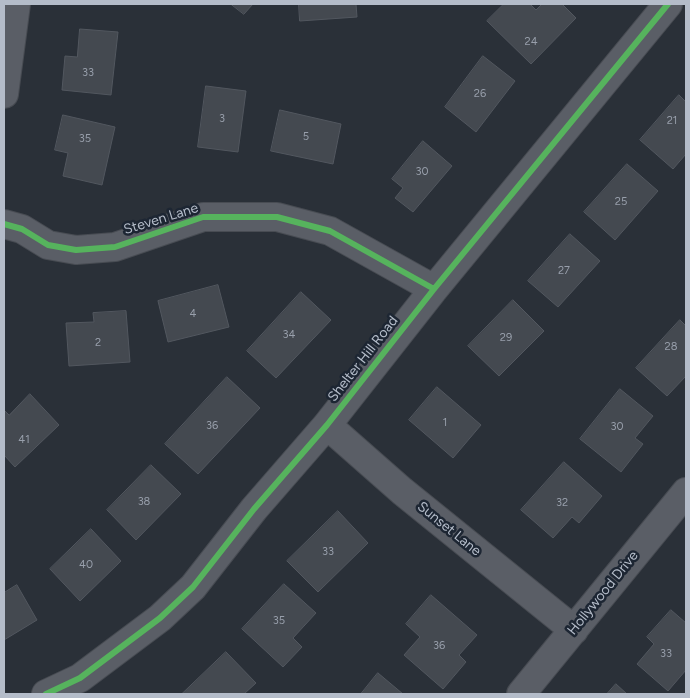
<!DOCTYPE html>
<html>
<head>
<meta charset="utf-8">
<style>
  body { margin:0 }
  #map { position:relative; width:690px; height:698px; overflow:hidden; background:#2a3038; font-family:Figtree,sans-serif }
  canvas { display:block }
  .frame { position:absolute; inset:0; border:5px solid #b4bcc9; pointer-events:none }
</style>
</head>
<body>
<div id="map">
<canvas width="690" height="698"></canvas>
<div class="frame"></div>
</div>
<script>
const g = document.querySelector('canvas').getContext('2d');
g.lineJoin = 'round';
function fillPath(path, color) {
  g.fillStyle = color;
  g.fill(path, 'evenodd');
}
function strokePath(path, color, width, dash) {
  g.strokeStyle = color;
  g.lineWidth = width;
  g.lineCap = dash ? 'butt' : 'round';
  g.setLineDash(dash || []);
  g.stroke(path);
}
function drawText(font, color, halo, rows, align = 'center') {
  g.font = font + ' Figtree,sans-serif';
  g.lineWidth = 5;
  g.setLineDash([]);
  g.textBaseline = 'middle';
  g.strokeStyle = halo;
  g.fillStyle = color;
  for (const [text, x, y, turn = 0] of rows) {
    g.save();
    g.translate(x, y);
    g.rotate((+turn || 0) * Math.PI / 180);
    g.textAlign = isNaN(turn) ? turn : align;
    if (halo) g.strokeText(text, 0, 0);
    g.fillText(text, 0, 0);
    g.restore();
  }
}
const building = new Path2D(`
  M231,4H253L244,14Z
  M299,4H356L357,17L300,21Z
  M504,4H530L536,10L542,4H562L576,18L531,64L487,21Z
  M80,29L118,32L111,95L62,90L65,56L77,57Z
  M483,56L515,81L476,132L445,107Z
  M206,86L246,91L238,152L198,147Z
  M679,95L686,102V154L673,169L640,140Z
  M280,110L341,124L333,164L271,151Z
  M63,115L115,127L102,185L63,176L68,153L55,150Z
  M423,141L452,166L413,212L395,198L403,188L392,179Z
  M627,164L658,191L615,240L584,212Z
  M570,234L600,261L558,307L528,281Z
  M218,285L229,327L168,342L158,301Z
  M301,292L331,320L276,378L247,351Z
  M513,300L544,331L499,376L468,346Z
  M126,311L130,362L69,366L66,323L94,322L93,313Z
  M680,320L686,326V376L667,396L636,368Z
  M227,377L260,408L198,474L165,444Z
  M437,387L481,425L453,458L409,420Z
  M620,389L653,416L635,438L643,444L621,472L580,439Z
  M30,394L59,425L15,467L4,455V410L9,415Z
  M564,462L602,496L579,523L572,517L553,538L521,510Z
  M151,465L181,494L136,540L107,510Z
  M338,511L368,543L318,592L287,561Z
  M91,529L121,561L80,601L50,569Z
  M284,584L316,613L293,638L302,647L283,667L242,629Z
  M17,585L37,620L4,640V593Z
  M431,595L477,635L459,655L466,662L443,689L404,655L420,637L406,624Z
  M671,610L686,623V670L668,691L637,664L654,644L647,637Z
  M226,652L256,683L244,694H182Z
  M378,673L403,694H361Z
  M616,684L627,694H607Z`);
fillPath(building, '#444950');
strokePath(building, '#52575f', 1);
const minor = new Path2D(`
  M4,94L16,4
  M4,224L22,229L48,245L76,250L115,247L203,217H277L330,231L434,289
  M327,425L402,491L574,630
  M46,694L80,678L160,618L193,587L254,509L327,425L434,289L668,4
  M521,694L686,492`);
strokePath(minor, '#484c53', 30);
strokePath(minor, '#5a5e66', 28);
strokePath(new Path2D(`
  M4,224L22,229L48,245L76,250L115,247L203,217H277L330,231L434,289
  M46,694L80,678L160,618L193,587L254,509L327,425L434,289L668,4`), '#56b35d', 6);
drawText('11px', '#989fab', null, [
  ["24",531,42],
  ["33",88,73],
  ["26",480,94],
  ["3",222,119],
  ["21",672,121],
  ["5",306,137],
  ["35",85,139],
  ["30",422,172],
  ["25",621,202],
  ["27",564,271],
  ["4",193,314],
  ["34",289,335],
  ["29",506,338],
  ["2",98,343],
  ["28",671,347],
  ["1",445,423],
  ["36",212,426],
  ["30",617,427],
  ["41",24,440],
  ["38",144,502],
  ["32",562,503],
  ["33",328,552],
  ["40",86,565],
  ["35",279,621],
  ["36",439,646],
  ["33",666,654]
]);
drawText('14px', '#b4bcc9', '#1d2633', [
  ["Steven Lane",161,219,-17],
  ["Shelter Hill Road",363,359,-52],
  ["Sunset Lane",449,529,39],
  ["Hollywood Drive",603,593,-51]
]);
</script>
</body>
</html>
